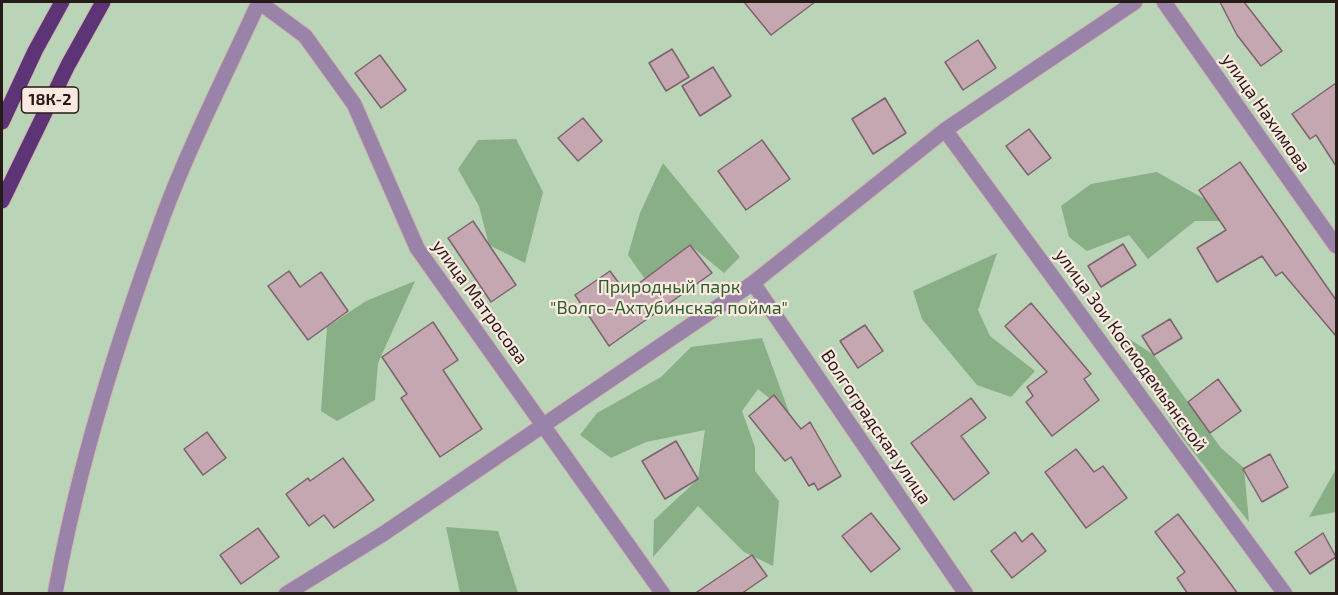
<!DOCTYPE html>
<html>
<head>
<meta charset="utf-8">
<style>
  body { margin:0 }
  #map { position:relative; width:1338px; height:595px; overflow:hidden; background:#f7d9ce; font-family:"Exo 2",sans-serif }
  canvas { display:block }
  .frame { position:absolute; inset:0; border:3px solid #261b17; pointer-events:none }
</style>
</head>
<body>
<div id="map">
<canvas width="1338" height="595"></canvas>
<div class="frame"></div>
</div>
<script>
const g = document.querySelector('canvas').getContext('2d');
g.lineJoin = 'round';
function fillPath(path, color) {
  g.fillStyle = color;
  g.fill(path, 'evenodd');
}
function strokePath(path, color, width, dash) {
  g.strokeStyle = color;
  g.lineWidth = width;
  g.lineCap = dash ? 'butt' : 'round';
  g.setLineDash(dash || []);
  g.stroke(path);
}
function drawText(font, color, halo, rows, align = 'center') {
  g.font = font + ' "Exo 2",sans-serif';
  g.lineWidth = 4.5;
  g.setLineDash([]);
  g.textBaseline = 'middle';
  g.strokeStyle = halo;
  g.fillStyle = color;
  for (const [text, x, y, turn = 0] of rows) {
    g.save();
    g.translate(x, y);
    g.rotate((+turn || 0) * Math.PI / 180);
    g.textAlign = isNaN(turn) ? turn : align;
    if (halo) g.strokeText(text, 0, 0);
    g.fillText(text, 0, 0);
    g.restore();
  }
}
fillPath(new Path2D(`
  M2,2H1336V593H2Z`), '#bad4b8');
fillPath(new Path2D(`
  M516,139L543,192L525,263L489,245L479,206L458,169L478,140Z
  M663,163L740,257L724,273L690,245L645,279L628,255L640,213Z
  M1157,172L1243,221H1195L1148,259L1129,235L1087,251L1069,237L1061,206L1091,184Z
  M997,253L978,310L990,336L1035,371L1011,397L977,385L922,319L913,291Z
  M415,281L378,363L375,400L337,421L321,411L327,327L366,301Z
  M1111,327L1154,355L1221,448L1244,468L1249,522L1182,438Z
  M762,338L790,415L758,389L742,411L755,447V471L779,501L773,566L744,552L698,506L653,557L654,520L698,479L705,430L646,442L611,458L580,435L597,413L661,377L691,347Z
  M1336,469V512L1309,517Z
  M446,527L498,531L518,593H460Z`), '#88af86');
const building = new Path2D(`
  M744,2H815L771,35Z
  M1220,2H1244L1282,51L1261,66L1237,35Z
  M978,40L996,68L963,90L945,62Z
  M672,49L689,77L666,91L649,63Z
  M380,55L406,90L381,108L355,73Z
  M713,67L731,96L700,116L682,86Z
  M1336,83V166L1316,135L1310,139L1292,114Z
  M885,98L906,133L873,154L852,119Z
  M583,118L602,141L578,161L558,138Z
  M1029,129L1051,158L1028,175L1006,146Z
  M762,140L790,179L746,210L718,171Z
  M1240,162L1336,300V336L1282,272L1276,276L1262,256L1217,282L1197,248L1226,230L1199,190Z
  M473,221L516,285L491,302L448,238Z
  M1123,244L1136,265L1101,287L1088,266Z
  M690,245L712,273L609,346L575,295L610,271L626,293Z
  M289,271L300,287L321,272L348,311L308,340L268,286Z
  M1031,303L1091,374L1084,379L1099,400L1052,436L1026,402L1033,396L1027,387L1047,372L1005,326Z
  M1170,319L1182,338L1154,355L1142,336Z
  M433,322L458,360L443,370L482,429L440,457L401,398L407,394L382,357Z
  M865,325L883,351L858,368L840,341Z
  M1218,379L1241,411L1210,433L1188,402Z
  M774,395L801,429L810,422L841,476L818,490L814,483L809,486L791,457L785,461L749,416Z
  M971,398L986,418L961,436L989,473L954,500L911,443Z
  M207,432L226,458L203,475L184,449Z
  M676,441L698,479L665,499L642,461Z
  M1076,449L1094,472L1103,466L1127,498L1086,528L1045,472Z
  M1270,454L1288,487L1262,502L1243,469Z
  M343,458L374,500L334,528L324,515L309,526L286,494L308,478L310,481Z
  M871,513L900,549L871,572L842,536Z
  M1178,514L1216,564L1238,594H1188L1177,578L1185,572L1155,532Z
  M258,528L279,557L241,584L220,555Z
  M1015,532L1022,542L1032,533L1046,551L1012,578L991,551Z
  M1323,533L1336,557L1310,574L1295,552Z
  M752,555L767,576L741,594H694Z`);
fillPath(building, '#c5a7b2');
strokePath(building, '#7d626c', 1.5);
const minor = new Path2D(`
  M259,2L305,36L354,104L417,248L663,594
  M1164,2L1336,246
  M945,130L1285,594
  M753,283L966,594
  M55,594C79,462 118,339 164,214C191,142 227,72 259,2
  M286,594L383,534L753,283L945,130L1135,2`);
const primary = new Path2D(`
  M2,122L35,51L62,2
  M2,201L68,65L103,2`);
strokePath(minor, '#d1b7ad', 17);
strokePath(primary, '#d1b7ad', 17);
strokePath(minor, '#9983a8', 15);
strokePath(primary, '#5d3475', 15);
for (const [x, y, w] of [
  [50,100,57]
]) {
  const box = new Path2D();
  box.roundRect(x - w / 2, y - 13, w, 26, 4.5);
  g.fillStyle = '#fce9e2';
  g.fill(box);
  strokePath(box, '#261b17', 1.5);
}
drawText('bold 16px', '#261b17', null, [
  ["18К-2",50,100]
]);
drawText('18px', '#261b17', '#fce9e2', [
  ["улица Нахимова",1266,113,55],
  ["улица Матросова",480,302,54],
  ["улица Зои Космодемьянской",1131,350,54],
  ["Волгоградская улица",876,427,56]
]);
drawText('18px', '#295f29', '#fce9e2', [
  ["Природный парк",669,287],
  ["\"Волго-Ахтубинская пойма\"",669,308]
]);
</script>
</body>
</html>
